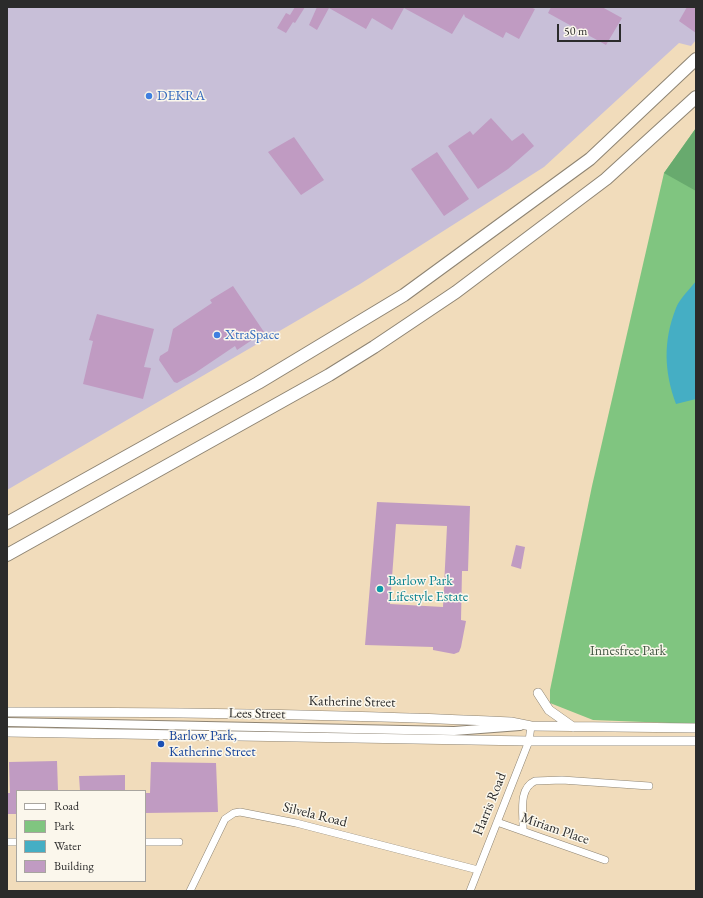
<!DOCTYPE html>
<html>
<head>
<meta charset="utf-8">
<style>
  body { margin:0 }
  #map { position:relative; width:703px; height:898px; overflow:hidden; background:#f1dcbb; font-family:"EB Garamond",serif }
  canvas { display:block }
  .frame { position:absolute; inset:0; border:8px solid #2b2b2b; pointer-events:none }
  .legend { position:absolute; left:16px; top:790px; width:130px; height:92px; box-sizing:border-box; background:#fbf7ec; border:1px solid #a8a59f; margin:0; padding:5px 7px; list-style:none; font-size:12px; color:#2b2b2b }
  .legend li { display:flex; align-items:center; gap:8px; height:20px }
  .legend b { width:20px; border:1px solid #a8a59f }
  .scale { position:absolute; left:557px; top:24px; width:64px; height:18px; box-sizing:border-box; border:2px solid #2b2b2b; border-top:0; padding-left:5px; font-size:12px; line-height:14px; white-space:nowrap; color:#2b2b2b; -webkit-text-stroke:3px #fbf7ec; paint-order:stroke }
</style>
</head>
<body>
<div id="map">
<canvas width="703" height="898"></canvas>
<div class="frame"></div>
<ul class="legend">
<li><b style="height:5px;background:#fff"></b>Road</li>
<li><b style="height:11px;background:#80c580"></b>Park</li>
<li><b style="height:11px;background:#45aec4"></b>Water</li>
<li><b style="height:11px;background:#c09bc2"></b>Building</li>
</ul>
<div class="scale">50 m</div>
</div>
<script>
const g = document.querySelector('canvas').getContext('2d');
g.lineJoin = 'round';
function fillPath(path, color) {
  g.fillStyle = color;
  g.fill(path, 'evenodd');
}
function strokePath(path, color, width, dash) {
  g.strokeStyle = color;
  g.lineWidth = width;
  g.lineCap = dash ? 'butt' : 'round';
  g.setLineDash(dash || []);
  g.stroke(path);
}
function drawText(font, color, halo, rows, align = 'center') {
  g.font = font + ' "EB Garamond",serif';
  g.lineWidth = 3;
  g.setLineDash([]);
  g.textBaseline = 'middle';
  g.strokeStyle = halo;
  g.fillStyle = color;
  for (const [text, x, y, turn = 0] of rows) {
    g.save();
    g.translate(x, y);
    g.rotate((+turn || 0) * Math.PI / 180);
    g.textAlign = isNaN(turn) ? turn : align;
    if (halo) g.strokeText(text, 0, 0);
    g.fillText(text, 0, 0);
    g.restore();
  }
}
fillPath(new Path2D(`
  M7,7H696V40L691,46L679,43L544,167L360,284L7,490Z`), '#c8bfd8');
fillPath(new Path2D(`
  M696,128V724L593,720L550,703V690L592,486L664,173Z`), '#80c580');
fillPath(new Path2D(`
  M696,128V191L664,173Z`), '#68aa6e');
fillPath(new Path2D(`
  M696,281V399L676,404C664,371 663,341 676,308C680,298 690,289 696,281Z`), '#45aec4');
fillPath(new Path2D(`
  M295,7H305L295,23L293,22L286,33L277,28L286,13L290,15Z
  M317,7H530L535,9L519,39L506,32L503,38L465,17L464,14L452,34L404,8L392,30L372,18L366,29L329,8L317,30L309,25Z
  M551,7H602L622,18L606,45L548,13Z
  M687,7H696V33L679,21Z
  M491,118L512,141L523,133L534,146L508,169L478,189L448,146L470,131L473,135Z
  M294,137L324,180L301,195L268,152Z
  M437,152L469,199L444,216L411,169Z
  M233,286L264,332L237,350L235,346L195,373L177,383L174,382L159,360L160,356L168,351L173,329L212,303L210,300Z
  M97,314L154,329L144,367L151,368L143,399L83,384L93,341L89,340Z
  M377,502L470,506L468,571H462L461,620L466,621L461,647L459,652L454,654L433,650V647L365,645ZM396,524L447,526L443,607L390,604Z
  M516,545L525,547L521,569L511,566Z
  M57,761L58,791H17V814H7V793H10L9,762Z
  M151,762L216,763L218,812L145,813V793H150Z
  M125,775V791H80L79,776Z`), '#c09bc2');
const minor = new Path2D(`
  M497,822L605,860
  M523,831C524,816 517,789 535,781L562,780L649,786
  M7,842H17
  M145,842H179
  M190,891L225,819L234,813L240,812L296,823L478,870
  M470,891L529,741L531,726`);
const tertiary = new Path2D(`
  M7,722L454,731L520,726`);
const secondary = new Path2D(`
  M538,693L549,710L573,727
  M7,712C175,712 343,714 511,722L531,726L696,728
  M7,732L529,741H696`);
const motorway = new Path2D(`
  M7,523L258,383L404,295L590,159L696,59
  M7,555L329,375L374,347L456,292L606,179L696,97`);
strokePath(minor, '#8e8473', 8);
strokePath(tertiary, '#8e8473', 10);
strokePath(secondary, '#8e8473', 10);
strokePath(motorway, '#8e8473', 14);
strokePath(minor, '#fff', 7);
strokePath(tertiary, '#fff', 8);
strokePath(secondary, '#fff', 9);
strokePath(motorway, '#fff', 12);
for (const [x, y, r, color] of [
  [149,96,4,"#3f7fe0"],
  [217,335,4,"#3f7fe0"],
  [380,589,4,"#0f9aa8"],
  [161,744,4,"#1a4fb4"]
]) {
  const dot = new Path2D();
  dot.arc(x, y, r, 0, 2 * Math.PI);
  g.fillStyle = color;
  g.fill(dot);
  strokePath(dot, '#fbf7ec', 1.5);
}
drawText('14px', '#366cbe', '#fbf7ec', [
  ["DEKRA",157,96],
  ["XtraSpace",225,335]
], 'left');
drawText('14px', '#0d838f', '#fbf7ec', [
  ["Barlow Park",388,581],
  ["Lifestyle Estate",388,597]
], 'left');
drawText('14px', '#445944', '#fbf7ec', [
  ["Innesfree Park",628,651]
]);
drawText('14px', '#2b2b2b', '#fbf7ec', [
  ["Katherine Street",352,702,1],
  ["Lees Street",257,714,1],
  ["Harris Road",490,804,-68],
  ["Silvela Road",315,815,14],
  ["Miriam Place",555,829,19]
]);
drawText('14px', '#164399', '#fbf7ec', [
  ["Barlow Park,",169,736],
  ["Katherine Street",169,752]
], 'left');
</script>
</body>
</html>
